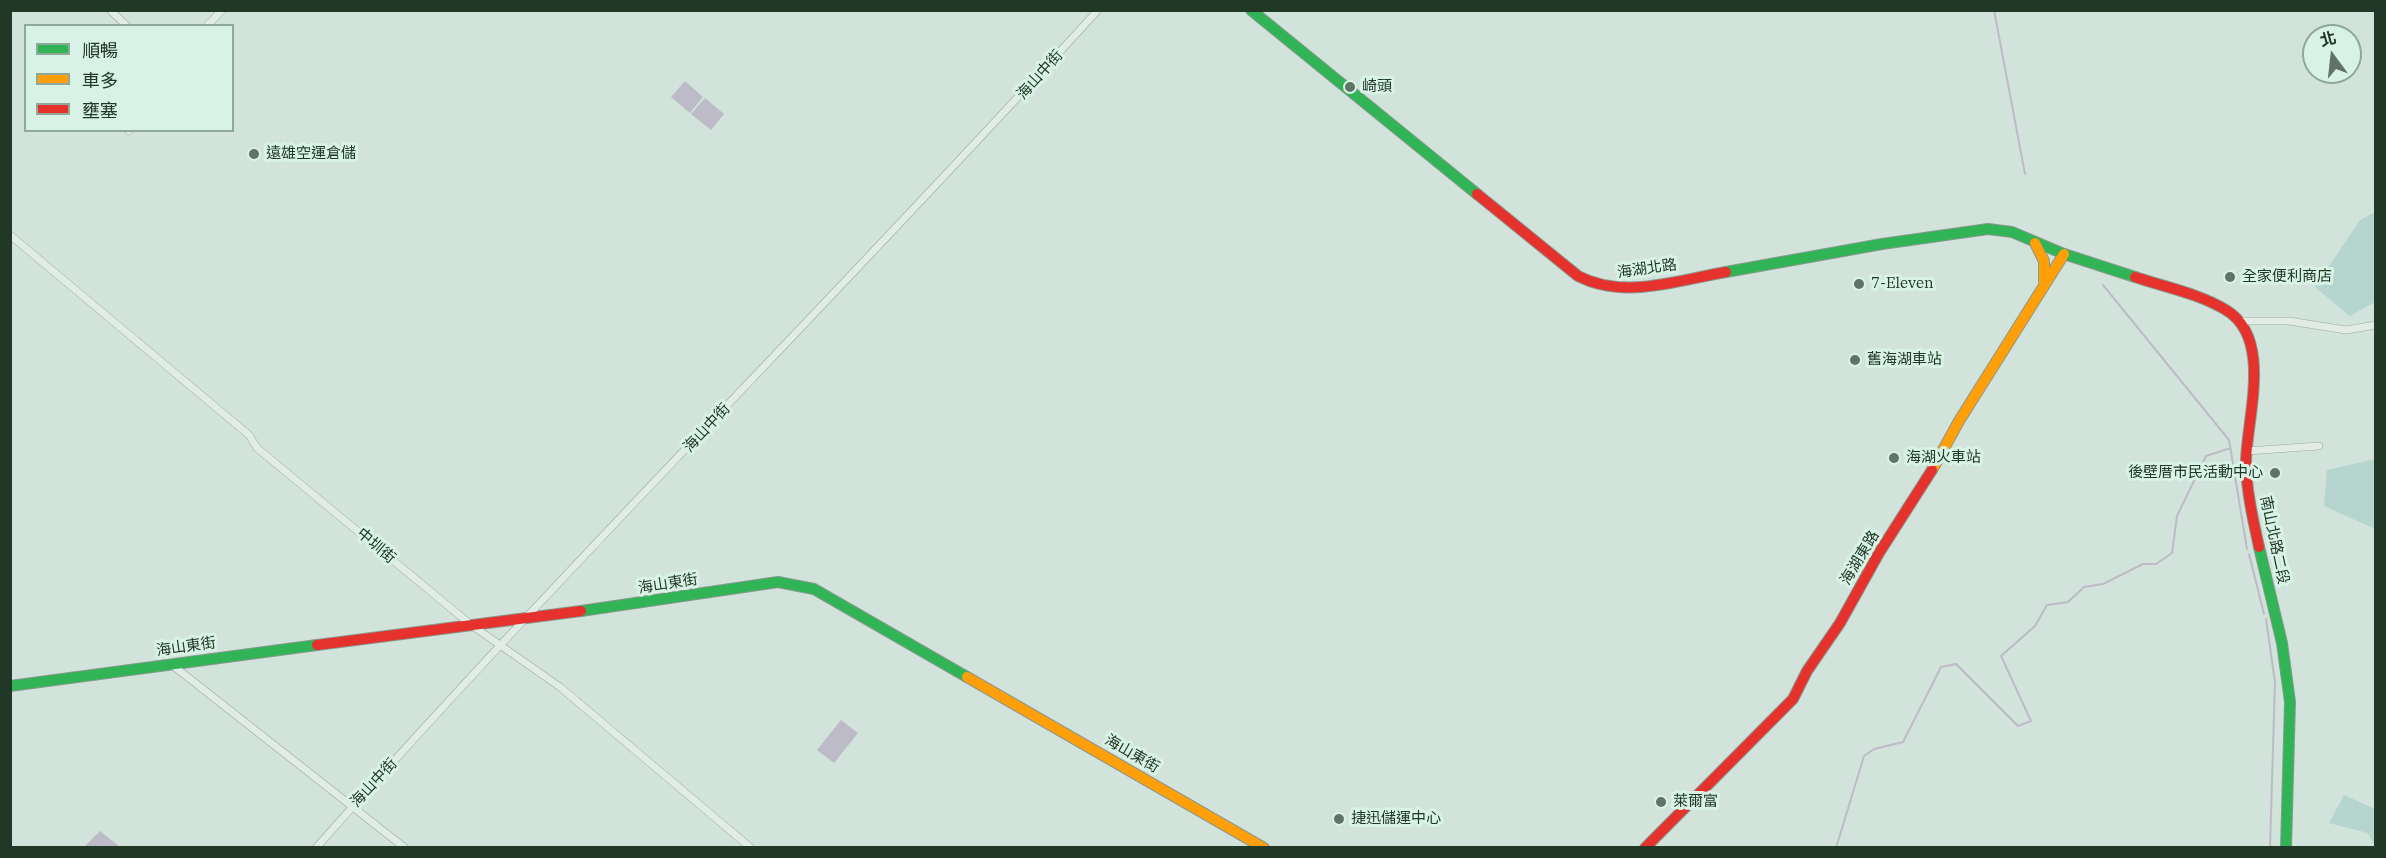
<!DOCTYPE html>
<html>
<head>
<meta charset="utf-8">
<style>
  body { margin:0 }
  #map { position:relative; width:2386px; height:858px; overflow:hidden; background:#d1e3da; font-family:"IBM Plex Serif","Noto Sans TC",serif }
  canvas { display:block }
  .frame { position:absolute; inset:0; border:12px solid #223827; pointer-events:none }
  .legend { position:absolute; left:24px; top:24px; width:210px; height:108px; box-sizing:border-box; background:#d8f3e5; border:2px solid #8fa899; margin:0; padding:8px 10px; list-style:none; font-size:18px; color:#223827 }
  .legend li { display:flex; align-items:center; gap:12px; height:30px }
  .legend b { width:30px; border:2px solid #8fa899 }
  .north { position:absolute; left:2302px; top:24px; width:60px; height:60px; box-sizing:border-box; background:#d8f3e5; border:2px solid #8fa899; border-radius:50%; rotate:345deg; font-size:16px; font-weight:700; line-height:24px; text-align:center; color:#223827 }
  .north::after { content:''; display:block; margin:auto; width:21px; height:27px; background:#5f7466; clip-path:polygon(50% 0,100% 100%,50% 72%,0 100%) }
</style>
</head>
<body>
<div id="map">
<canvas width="2386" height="858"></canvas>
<div class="frame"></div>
<ul class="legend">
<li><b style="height:8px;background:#30b455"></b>順暢</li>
<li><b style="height:8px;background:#ff9f0a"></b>車多</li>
<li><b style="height:8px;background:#e5322d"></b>壅塞</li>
</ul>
<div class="north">北</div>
</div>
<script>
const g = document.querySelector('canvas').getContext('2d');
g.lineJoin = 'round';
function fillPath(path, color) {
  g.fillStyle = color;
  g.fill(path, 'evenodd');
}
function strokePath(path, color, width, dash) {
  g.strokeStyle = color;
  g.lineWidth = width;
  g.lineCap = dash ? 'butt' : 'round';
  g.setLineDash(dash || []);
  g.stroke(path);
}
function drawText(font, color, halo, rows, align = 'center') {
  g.font = font + ' "IBM Plex Serif","Noto Sans TC",serif';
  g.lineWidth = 6;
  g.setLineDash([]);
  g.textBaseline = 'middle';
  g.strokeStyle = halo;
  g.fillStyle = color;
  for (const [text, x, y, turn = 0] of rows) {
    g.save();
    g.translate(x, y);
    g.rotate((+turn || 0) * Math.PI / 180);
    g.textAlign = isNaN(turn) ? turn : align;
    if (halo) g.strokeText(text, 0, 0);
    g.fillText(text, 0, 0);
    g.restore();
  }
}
fillPath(new Path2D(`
  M2375,212V302L2350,316L2315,287L2360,220Z
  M2375,459H2376L2375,529L2324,506L2327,470Z
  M2344,795L2375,809V846L2368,833L2329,823Z`), '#b5d5ce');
fillPath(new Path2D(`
  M685,81L703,97L690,113L671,97Z
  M705,98L724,114L711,130L691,114Z
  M841,720L858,733L834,763L817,750Z
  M100,831L120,847H84Z`), '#bdbbc8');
strokePath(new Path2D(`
  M1994,10L2025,174
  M2103,285L2229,440L2247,549
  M2249,554L2264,614
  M2266,619L2275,682L2270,848
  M1836,848L1864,756L1874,749L1903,742L1941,667L1956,664L2018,726L2031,721L2001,656L2035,626L2047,605L2068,602L2084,587L2103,584L2143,564H2156L2172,553L2177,516L2206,456L2231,448`), '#bdbbc8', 2);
const street = new Path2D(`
  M110,10L127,26
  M207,26L222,10
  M128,130L129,131
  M10,235L249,435L257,448L470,624L560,687L751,848
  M2239,321H2289L2346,330L2376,325
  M2247,451L2319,446
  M171,664L405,848
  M316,848C569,562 841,293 1098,10`);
const fast = new Path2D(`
  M1251,10L1477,194
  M1726,272L1882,244L1988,229L2012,232L2064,254L2135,277
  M2259,547L2282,643L2290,702L2286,848
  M581,611L778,582L814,589L967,677
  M10,686L317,645`);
const slow = new Path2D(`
  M2035,243L2044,261V281
  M1932,470L1959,421L2064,254
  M967,677L1264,848`);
const jam = new Path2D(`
  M1477,194L1578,276C1624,300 1678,280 1726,272
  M2135,277C2165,287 2200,294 2226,310C2273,338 2247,417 2246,461C2246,489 2253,520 2259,547
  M317,645L581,611
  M1645,848L1793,699L1807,671L1840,623L1879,553L1932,470`);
strokePath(street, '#99a9a0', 8);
strokePath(fast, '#89998f', 12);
strokePath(slow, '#89998f', 12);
strokePath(jam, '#89998f', 12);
strokePath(street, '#e2ece7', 7);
strokePath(fast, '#30b455', 10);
strokePath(slow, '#ff9f0a', 10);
strokePath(jam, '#e5322d', 10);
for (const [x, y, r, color] of [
  [1350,87,6,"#5f7466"],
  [254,154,6,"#5f7466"],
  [2230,277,6,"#5f7466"],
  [1859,284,6,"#5f7466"],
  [1855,360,6,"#5f7466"],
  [1894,458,6,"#5f7466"],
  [2275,473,6,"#5f7466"],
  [1661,802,6,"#5f7466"],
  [1339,819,6,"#5f7466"]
]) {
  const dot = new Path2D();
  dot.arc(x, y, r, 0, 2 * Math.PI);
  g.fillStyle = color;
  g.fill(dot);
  strokePath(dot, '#d8f3e5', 2);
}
drawText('15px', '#223827', '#d8f3e5', [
  ["海山中街",1040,75,-48],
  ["海湖北路",1647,269,-8],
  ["海山中街",707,428,-47],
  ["南山北路二段",2274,540,78],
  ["中圳街",376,546,40],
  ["海湖東路",1860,558,-59],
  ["海山東街",668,584,-9],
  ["海山東街",186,647,-8],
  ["海山東街",1132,754,30],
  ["海山中街",374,783,-47]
]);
drawText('15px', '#223827', '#d8f3e5', [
  ["崎頭",1362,87],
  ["遠雄空運倉儲",266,154],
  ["全家便利商店",2242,277],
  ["7-Eleven",1871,284],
  ["舊海湖車站",1867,360],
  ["海湖火車站",1906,458],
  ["後壁厝市民活動中心",2263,473,"right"],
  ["萊爾富",1673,802],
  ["捷迅儲運中心",1351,819]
], 'left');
</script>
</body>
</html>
